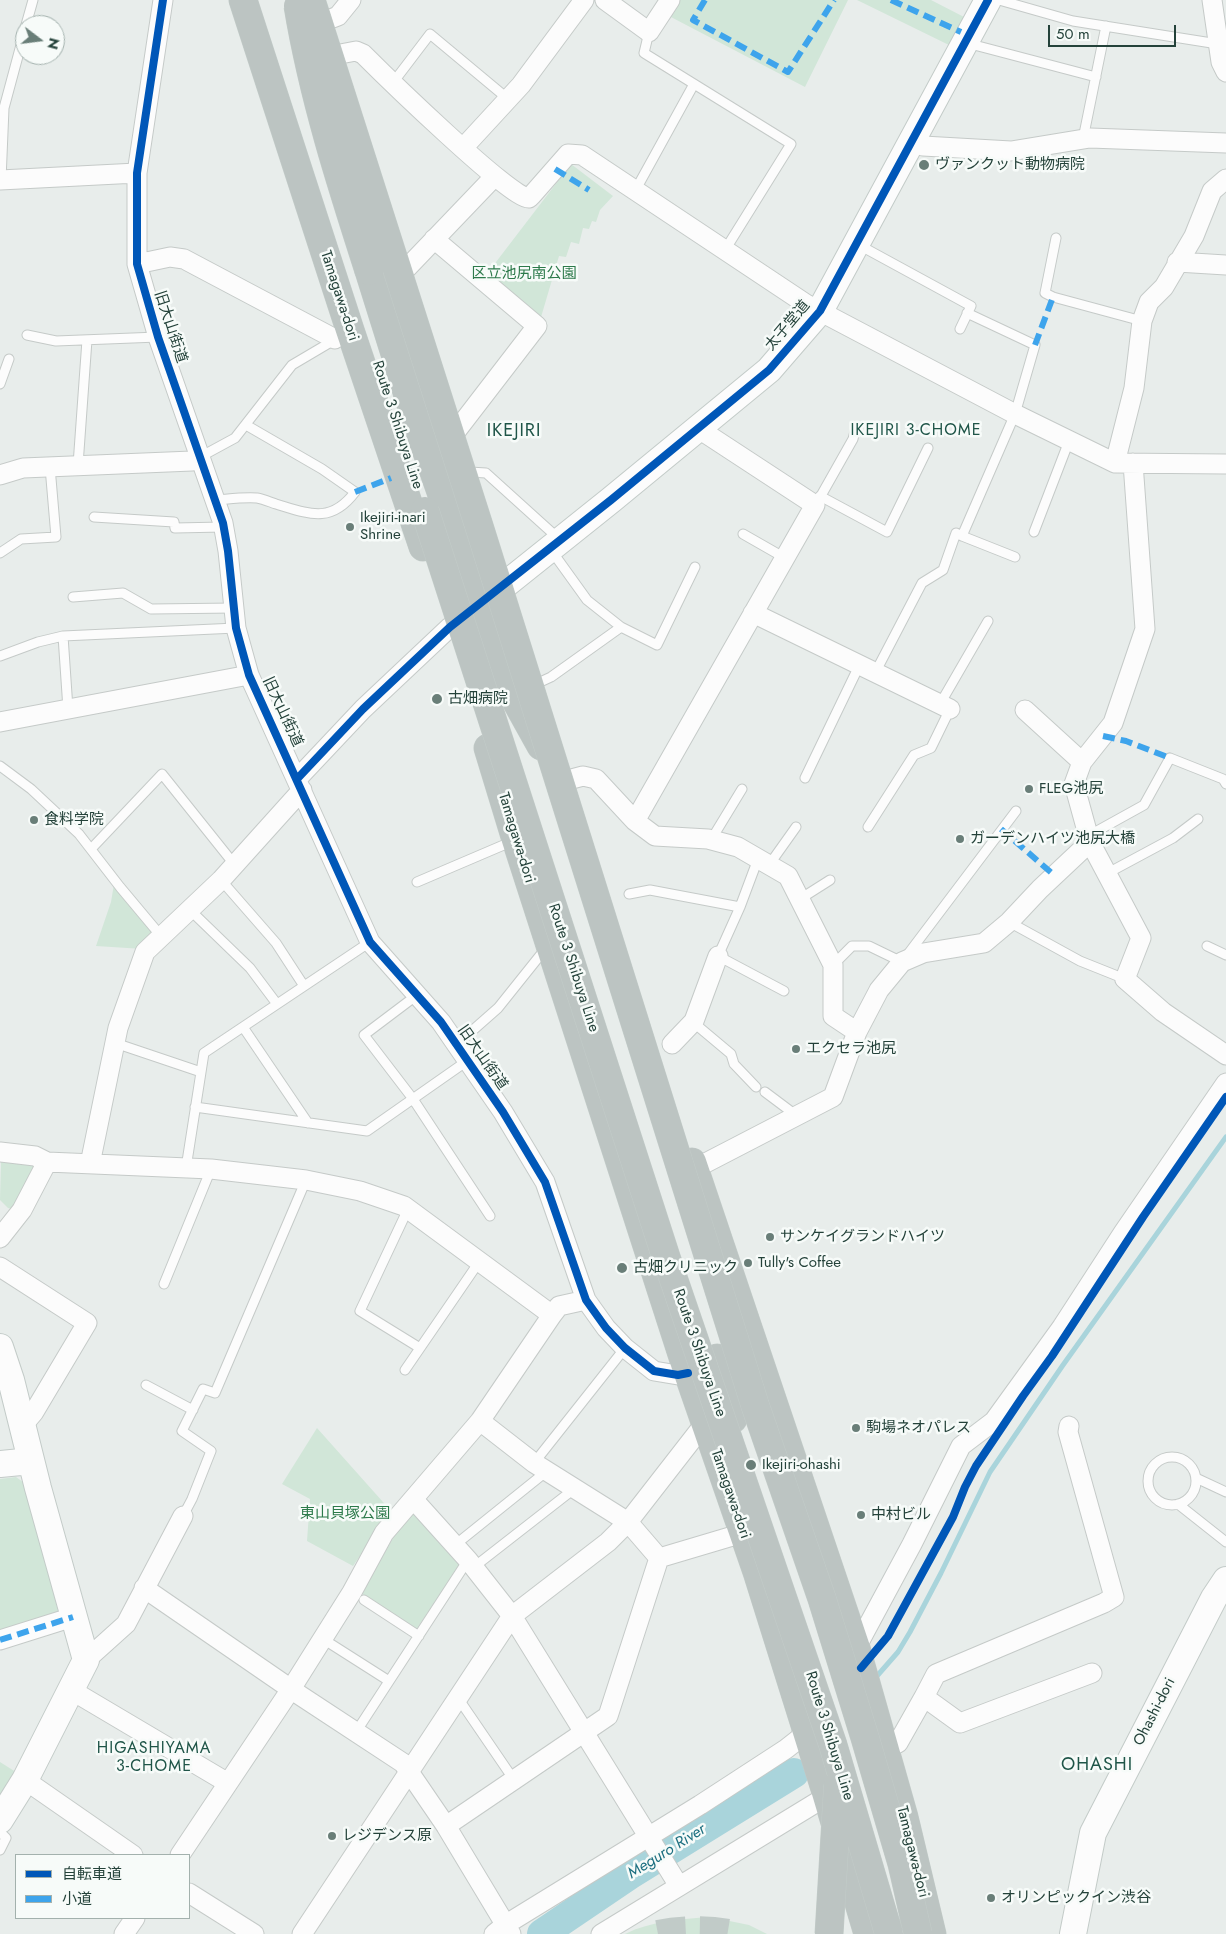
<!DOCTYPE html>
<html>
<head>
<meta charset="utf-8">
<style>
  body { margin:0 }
  #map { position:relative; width:1226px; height:1934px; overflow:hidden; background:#e8edeb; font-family:Jost,"Noto Sans JP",sans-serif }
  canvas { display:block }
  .legend { position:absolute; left:15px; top:1854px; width:175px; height:65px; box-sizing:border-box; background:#f7fbf9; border:1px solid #a3b1ad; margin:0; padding:6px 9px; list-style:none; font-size:15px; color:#24423a }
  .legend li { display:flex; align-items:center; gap:10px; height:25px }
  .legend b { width:25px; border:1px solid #a3b1ad }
  .north { position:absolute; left:15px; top:15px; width:50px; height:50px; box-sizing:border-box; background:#f7fbf9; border:1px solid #a3b1ad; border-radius:50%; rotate:105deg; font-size:14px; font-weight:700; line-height:20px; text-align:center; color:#24423a }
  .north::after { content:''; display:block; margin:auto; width:18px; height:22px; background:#697e78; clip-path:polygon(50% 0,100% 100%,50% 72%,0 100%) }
  .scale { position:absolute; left:1048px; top:25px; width:128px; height:22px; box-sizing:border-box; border:2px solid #24423a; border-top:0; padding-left:6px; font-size:15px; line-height:18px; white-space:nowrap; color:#24423a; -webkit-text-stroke:4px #f7fbf9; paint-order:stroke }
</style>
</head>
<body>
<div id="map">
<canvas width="1226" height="1934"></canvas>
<ul class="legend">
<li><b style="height:6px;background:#0057b8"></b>自転車道</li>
<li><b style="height:6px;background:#3ea4ec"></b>小道</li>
</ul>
<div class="north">N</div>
<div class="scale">50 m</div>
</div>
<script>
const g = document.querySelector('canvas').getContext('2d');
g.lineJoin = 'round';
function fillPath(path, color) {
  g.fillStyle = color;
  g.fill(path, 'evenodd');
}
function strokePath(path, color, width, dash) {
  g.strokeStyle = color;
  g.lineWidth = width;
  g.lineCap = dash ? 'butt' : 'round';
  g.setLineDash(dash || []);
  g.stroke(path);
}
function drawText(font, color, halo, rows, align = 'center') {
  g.font = font + ' Jost,"Noto Sans JP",sans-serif';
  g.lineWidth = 5;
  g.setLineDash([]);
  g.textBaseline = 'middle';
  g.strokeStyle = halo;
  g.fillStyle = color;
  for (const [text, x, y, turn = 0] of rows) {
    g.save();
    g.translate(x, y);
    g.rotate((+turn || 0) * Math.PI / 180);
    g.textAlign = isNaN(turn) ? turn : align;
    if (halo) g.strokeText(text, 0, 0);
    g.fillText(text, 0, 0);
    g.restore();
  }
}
fillPath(new Path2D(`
  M680,0H848L805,87L669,16Z
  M857,0H931L966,18L951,46Z
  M571,164L613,196L600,210L596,222L592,221L589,229L583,228L579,244L571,242L566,257L559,256L539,324L483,279Z
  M114,884L156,934L143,949L96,946L111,902Z
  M1,1162L40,1165L17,1210L8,1208L0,1200Z
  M317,1428L391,1511L353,1566L307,1541L310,1499L282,1484Z
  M16,1477L27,1485L29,1491L58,1611L47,1622L50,1635L0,1648V1479Z
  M416,1512L463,1561L416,1630L361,1593L402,1523Z
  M0,1762L19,1774L0,1804Z
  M710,1917L749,1925L767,1934H625C651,1921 681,1919 710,1917Z`), '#d1e6d8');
strokePath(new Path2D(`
  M877,1676L898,1652L910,1632L941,1573L990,1472L1063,1365L1226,1137`), '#a9d4db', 5);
strokePath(new Path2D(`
  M542,1934L629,1875L794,1773`), '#a9d4db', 30);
strokePath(new Path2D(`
  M658,1934C683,1929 709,1929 734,1934`), '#c1cbc8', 28, [28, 14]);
const lane = new Path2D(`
  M999,0L1073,21L1218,44
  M26,25L33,0
  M649,32L644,53L791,144L725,250
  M969,42L978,46L1096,77
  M392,84L430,34L508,99
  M1083,139L1106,26
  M1,180L4,108L25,30
  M635,191L694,84
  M1056,238L1045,293L1053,297L1142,321
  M859,245L971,306L960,329
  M27,335L56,341L158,337
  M0,384L9,359
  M200,457L235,438L292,365L336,339
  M78,465L87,340
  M470,472L486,473L559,539
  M820,496L887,532L928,448
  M215,500C229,499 244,497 257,498C263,499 270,502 276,504C309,514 331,524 355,492L322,469L246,425
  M818,501L853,439L856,427
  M94,517L174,522L175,528L223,527
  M1034,532L1069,441
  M743,534L785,558
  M962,536L1015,557
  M551,550L587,600L621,627L657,645L695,567
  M0,553L21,539L56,537L50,467
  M73,597L123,593L151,609L234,608
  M63,636L68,709
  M0,656L38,642L63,636L236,628
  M875,673L922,583L943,570L956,533L962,536L1015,414L1035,345L967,313
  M538,683L551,677L621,627
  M940,704L988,621
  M0,766L31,789L79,834L120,887L161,936
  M805,778L859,666
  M868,827L914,755L931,748L950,709
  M1088,836L1144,805L1170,758L1223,779L1226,784
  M711,840L742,789
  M91,849L162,774L234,864
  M769,865L796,827
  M1106,874L1173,838L1198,819
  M221,880L276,943L304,986
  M417,882L513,841
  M629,894L650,890L740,907L758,859
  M800,899L830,880
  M740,907L718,956L784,991
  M190,910L250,968L277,1004
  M1009,922L1080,961L1125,979
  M1207,946L1226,955
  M833,965L852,946H869L902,962L1016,811
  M417,995L364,1035L413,1099L490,1216
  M694,1021L700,1028L731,1054L734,1064L756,1087
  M243,1027L308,1123
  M115,1043L201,1072
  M456,1045L498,1008L546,948
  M765,1092L797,1116
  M195,1107L367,1131L467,1061
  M186,1168L204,1053L370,942
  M408,1209L360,1311L420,1348
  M164,1284L211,1169
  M405,1370L479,1262
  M146,1385L193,1410
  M1148 1481a24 24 0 1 1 48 0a24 24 0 1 1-48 0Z
  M534,1463L625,1348
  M1196,1478L1226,1492
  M1178,1504L1226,1542
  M183,1516L192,1499L211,1451L182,1431L203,1389L215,1393L306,1180
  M455,1545L547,1471
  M474,1567L574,1489
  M364,1600L419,1636
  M323,1639L389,1681
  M458,1698L514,1780
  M356,1732L468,1560
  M0,1832L6,1838L0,1850`);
const street = new Path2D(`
  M163,0L137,173V264L158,337L223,523L228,551L236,628L249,675L370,942L441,1022L503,1112L545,1182L586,1300L606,1328L625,1348L654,1371L678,1375L688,1373
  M605,0L649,32L670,0
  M1212,0L1221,62L1226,72
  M325,21L338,16L351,0
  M335,55L356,51L363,54C382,73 512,200 529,198L532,195L568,154L582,155L806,304L1015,414L1115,463L1226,464
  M913,140L923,146L1011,151L1090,138L1226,143
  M463,148L521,85L584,0
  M0,180L137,173
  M434,239L537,326L457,430
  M1177,262L1226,265
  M137,264L170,257L184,259L335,339
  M406,269L495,176
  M1115,463L1134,388L1142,321L1149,302L1164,287L1194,236L1212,191L1226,179
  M0,475L23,468L192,461L199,458
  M753,613L950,709
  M1025,710L1082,762
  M0,722L249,675
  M297,779L363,709L450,627
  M568,780L583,776L596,779L635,821L655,836L708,839L738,847L788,876L833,965V1016L857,1032
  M635,821L815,505L699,429
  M1090,842L1141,938L1125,979L1163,1012L1226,1055
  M672,1044L694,1021L718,956
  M0,1152L35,1156L47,1162L211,1169L306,1180L360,1191L404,1206L552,1315
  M90,1164L118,1028L145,952L221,880L302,790
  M694,1169L833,1097L857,1032L879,990L902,962L923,953L984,943L1009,922L1040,889L1090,842L1074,784L1082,762L1113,723L1145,629L1133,463
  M0,1238L22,1210L47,1162
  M0,1267L87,1323L34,1412L23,1425
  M480,1421L534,1463L628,1522L659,1558
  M1069,1426L1068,1432L1114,1597L1104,1603L936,1674L924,1697L960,1723L1092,1673
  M414,1500L468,1560L512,1616L679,1886
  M144,1588L301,1696L403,1763L446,1826L511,1934
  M0,1640L73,1617
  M856,1648L912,1544L961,1446L994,1421L1062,1327L1123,1233L1226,1083
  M86,1660L126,1624L183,1516
  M71,1690L228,1783
  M884,1748L898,1743L924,1697
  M25,1780L133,1855
  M446,1826L608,1716L659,1558L743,1533
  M180,1855L291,1689L352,1592L384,1533L480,1421L552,1315L559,1306L586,1300
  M189,1893L254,1934
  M124,1934L135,1918
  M302,1934L512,1616L608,1542L628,1522L705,1423
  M494,1934L505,1925L700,1805L786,1749L800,1738L805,1725
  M601,1934L827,1796`);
const secondary = new Path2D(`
  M506,584L611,500L769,370L820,311L988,0
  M0,1347L11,1380L38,1488L86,1660L25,1780L0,1820
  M0,1464L31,1461
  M1073,1934L1093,1833L1214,1598L1226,1580`);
const highway = new Path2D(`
  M243,0L350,330L423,547
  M369,271L416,421L468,569L516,701L541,746
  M488,748L516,840L688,1373L757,1572L825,1789L868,1934
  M692,1162L856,1648L904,1817L932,1934
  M717,1358L733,1419`);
strokePath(lane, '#c5cac8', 11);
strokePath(street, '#c5cac8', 21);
strokePath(secondary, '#c3cbc8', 28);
strokePath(highway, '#c3ccc9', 29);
strokePath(lane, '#fcfcfc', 9);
strokePath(street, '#fcfcfc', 19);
strokePath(secondary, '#fcfcfc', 26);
strokePath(highway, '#bcc4c2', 28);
const highwayBridge = new Path2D(`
  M311,0L479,526L755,1405L822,1599L865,1738L902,1864L918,1934
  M298,6C313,97 341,184 369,271
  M425,511L666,1257L833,1745L889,1934
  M829,1934L838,1785`);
strokePath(highwayBridge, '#c3ccc9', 29, []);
strokePath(highwayBridge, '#bcc4c2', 28);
strokePath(new Path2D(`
  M705,0L693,20L788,72L834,0
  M891,0L961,32
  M555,169L589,190
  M1035,345L1053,297
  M355,492L391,478
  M1103,736L1126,741L1170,758
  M1001,829L1054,875
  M0,1640L73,1617`), '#3ea4ec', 6, [12, 6]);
strokePath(new Path2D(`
  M163,0L137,173V264L158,337L223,523L228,551L236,628L249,675L370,942L441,1022L503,1112L545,1182L586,1300L606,1328L625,1348L654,1371L678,1375L688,1373
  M297,779L363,709L450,627L611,500L769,370L820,311L988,0
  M861,1668L888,1636L953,1517L965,1487L976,1466L1023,1396L1052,1356L1143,1217L1226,1097`), '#0057b8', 8);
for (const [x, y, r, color] of [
  [924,165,6,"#697e78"],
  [350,527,5,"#697e78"],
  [437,699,6,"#697e78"],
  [1029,789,5,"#697e78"],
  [34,820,5,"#697e78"],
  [960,839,5,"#697e78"],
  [796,1049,5,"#697e78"],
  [770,1237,5,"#697e78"],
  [748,1263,5,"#697e78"],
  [622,1268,6,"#697e78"],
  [856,1428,5,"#697e78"],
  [751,1465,6,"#697e78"],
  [861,1515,5,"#697e78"],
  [332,1836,5,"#697e78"],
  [991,1898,5,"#697e78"]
]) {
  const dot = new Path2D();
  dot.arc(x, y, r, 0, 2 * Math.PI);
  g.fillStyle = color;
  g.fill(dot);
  strokePath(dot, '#f7fbf9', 2);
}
drawText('15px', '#24423a', '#f7fbf9', [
  ["ヴァンクット動物病院",935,165],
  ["Ikejiri-inari",360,518],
  ["Shrine",360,535],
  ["古畑病院",448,699],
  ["FLEG池尻",1039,789],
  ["食料学院",44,820],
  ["ガーデンハイツ池尻大橋",970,839],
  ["エクセラ池尻",806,1049],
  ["サンケイグランドハイツ",780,1237],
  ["Tully's Coffee",758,1263],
  ["古畑クリニック",633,1268],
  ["駒場ネオパレス",866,1428],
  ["Ikejiri-ohashi",762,1465],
  ["中村ビル",871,1515],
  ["レジデンス原",342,1836],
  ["オリンピックイン渋谷",1001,1898]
], 'left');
drawText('15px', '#2d7a4b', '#f7fbf9', [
  ["区立池尻南公園",524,274],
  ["東山貝塚公園",345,1514]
]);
drawText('15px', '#24423a', '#f7fbf9', [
  ["Tamagawa-dori",339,296,72],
  ["太子堂道",788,326,-50],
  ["旧大山街道",170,327,72],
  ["Route 3 Shibuya Line",397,425,72],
  ["旧大山街道",282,712,65],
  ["Tamagawa-dori",516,838,73],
  ["Route 3 Shibuya Line",573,968,72],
  ["旧大山街道",482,1058,55],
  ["Route 3 Shibuya Line",699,1353,71],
  ["Tamagawa-dori",730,1494,71],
  ["Ohashi-dori",1155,1712,-63],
  ["Route 3 Shibuya Line",829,1736,73],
  ["Tamagawa-dori",912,1852,76]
]);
g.letterSpacing = '1px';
drawText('16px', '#1f5548', '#f7fbf9', [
  ["IKEJIRI 3-CHOME",916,431],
  ["HIGASHIYAMA",154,1749],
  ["3-CHOME",154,1767]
]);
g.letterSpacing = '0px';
drawText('italic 16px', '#1c6f80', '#f7fbf9', [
  ["Meguro River",667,1852,-32]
]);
g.letterSpacing = '1px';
drawText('18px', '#1f5548', '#f7fbf9', [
  ["IKEJIRI",514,432],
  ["OHASHI",1097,1766]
]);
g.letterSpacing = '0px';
</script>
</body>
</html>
